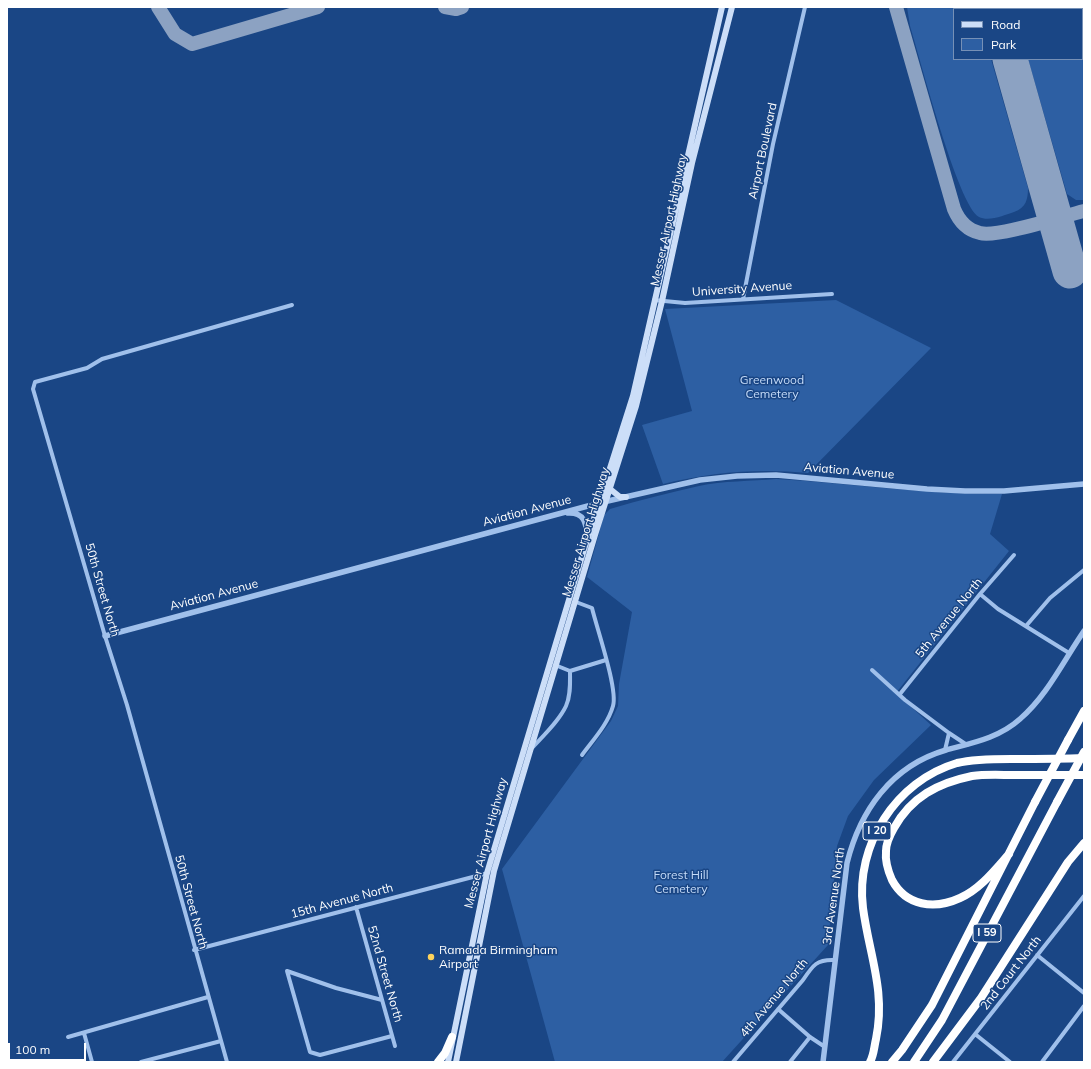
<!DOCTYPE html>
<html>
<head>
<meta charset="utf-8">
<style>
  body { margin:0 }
  #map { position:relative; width:1091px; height:1069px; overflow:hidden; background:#1a4685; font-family:Mulish,sans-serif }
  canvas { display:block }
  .frame { position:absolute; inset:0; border:8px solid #fff; pointer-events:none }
  .legend { position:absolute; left:953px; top:8px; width:130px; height:52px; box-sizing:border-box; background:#1a4685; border:1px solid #7690b6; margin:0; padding:5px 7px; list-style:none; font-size:12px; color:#fff }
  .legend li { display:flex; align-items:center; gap:8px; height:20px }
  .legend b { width:20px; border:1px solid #7690b6 }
  .scale { position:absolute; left:8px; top:1043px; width:78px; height:18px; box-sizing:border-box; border:2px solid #fff; border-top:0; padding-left:5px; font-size:12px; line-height:14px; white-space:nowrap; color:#fff; -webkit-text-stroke:3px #1a4685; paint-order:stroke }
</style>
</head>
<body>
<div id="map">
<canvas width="1091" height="1069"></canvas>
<div class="frame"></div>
<ul class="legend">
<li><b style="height:5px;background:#ccdef8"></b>Road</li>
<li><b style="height:11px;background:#2d5fa3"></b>Park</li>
</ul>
<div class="scale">100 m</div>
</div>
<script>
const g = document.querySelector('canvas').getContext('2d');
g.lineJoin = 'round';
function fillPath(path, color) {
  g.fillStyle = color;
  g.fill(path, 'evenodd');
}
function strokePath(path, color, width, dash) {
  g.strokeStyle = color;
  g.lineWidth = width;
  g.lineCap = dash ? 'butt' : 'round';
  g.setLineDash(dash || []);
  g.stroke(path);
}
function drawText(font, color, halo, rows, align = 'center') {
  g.font = font + ' Mulish,sans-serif';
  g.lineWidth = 3;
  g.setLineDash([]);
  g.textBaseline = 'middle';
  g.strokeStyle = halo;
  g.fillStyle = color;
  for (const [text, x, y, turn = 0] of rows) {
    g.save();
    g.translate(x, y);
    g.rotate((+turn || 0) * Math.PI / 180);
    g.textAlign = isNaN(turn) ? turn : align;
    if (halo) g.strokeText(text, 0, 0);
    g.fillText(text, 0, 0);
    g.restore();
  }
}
fillPath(new Path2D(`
  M907,7H976L977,9H954V59H991L1028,188C1028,199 1026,208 1014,212C1005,215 989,222 979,217C958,206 919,55 910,26Z
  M1014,7H1084V200H1076L1067,194L1028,59H1082V9H1014Z
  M836,300L931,348L808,473C760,468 711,472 663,484L642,425L692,411L665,309Z
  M776,479C851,483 927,495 1002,494L990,534L1009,551L896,693L931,725L874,780L848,816L837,846L828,945L722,1062H555L502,869L611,721L618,706L619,684L632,612L587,577L604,515L610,509C640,500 669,493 699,486C722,481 752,481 776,479Z`), '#2d5fa3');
strokePath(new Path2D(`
  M158,7L175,34L192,44L318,7
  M445,7L456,9L462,7
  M896,7L954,209C959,221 967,230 980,233C997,238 1063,216 1084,211`), '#8ca2c2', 14);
strokePath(new Path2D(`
  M995,7V9
  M1010,59L1070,271`), '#8ca2c2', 35);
strokePath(new Path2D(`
  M743,299L773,144L805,7
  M654,300L685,303L832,294
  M980,594L998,609L1069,653
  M576,602L592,608C597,629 618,689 613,706C608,724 593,740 582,755
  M1026,626L1050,598L1084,570
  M555,665L570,671L606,660
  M872,670L905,700L949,733L945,750
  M900,694L980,594L1014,555
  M949,733L967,745
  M532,748C544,735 559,721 566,706C571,695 570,682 570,671
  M356,907L395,1046
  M194,950L488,873
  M1037,955L1084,993
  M287,971L310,1052L320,1055L392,1036
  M287,971L336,988L382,1000
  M778,1009L810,1037L825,1047
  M84,1033L92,1062
  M975,1034L1010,1062
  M68,1037L208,997
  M141,1062L221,1041
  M227,1062L127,705L105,636L33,389L35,382L87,368L102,359L292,305
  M733,1062L803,980C813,965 817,959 835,960
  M790,1062L810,1037
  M953,1062L1084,896
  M1042,1062L1084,1006`), '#a0c0eb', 4);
strokePath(new Path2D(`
  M568,513C585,512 586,524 588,538
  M105,636L599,503L700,480L737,476L776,475L927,489L965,491H1004L1084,484
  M823,1062L847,863C860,811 891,766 946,750C972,743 999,738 1020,719C1047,696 1064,660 1084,631`), '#a0c0eb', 5.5);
strokePath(new Path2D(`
  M610,489L620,497H626
  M448,1062L487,873L583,553L633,396L722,7
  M456,1062L494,871L595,535L636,406L662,301L692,163L732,7`), '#ccdef8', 6);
strokePath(new Path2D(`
  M1068,740L1084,711
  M1009,854C994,871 980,889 960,898C934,910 906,906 892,880C888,871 885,861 886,851C886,843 890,835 894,828C911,797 938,783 972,776C985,774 1001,775 1014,775C1038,775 1061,775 1084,775
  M438,1062L445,1053L452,1037
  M870,1062C874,1055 874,1047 876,1039C886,991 869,954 863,908C855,845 896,781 957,763C974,759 994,759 1011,759C1036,759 1060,759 1084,758
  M892,1062L902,1050L932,1005L1035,802
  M914,1062L942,1020L1057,802
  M933,1062L981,998L1068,862L1084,843`), '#fff', 8);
strokePath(new Path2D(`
  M1035,802L1068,740
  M1057,802L1084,752`), '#fff', 8);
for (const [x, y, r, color] of [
  [431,957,4,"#fed35c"]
]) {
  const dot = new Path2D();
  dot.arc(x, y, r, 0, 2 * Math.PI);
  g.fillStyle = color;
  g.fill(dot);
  strokePath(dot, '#1a4685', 1.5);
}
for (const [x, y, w] of [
  [877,831,28],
  [987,933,28]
]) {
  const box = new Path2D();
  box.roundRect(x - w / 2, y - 9, w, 18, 3);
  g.fillStyle = '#1a4685';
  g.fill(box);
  strokePath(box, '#fff', 1);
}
drawText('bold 11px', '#fff', null, [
  ["I 20",877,831],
  ["I 59",987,933]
]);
drawText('12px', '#fff', '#1a4685', [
  ["Airport Boulevard",763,151,-78],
  ["Messer Airport Highway",669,220,-78],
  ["University Avenue",742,289,-4],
  ["Aviation Avenue",849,471,5],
  ["Aviation Avenue",527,511,-15],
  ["Messer Airport Highway",586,532,-73],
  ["50th Street North",102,590,74],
  ["Aviation Avenue",214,595,-15],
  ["5th Avenue North",949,618,-51],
  ["Messer Airport Highway",486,843,-75],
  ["3rd Avenue North",834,896,-82],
  ["15th Avenue North",342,901,-15],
  ["50th Street North",191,902,75],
  ["2nd Court North",1011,973,-52],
  ["52nd Street North",385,974,74],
  ["4th Avenue North",774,998,-50]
]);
drawText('12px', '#c5dbf8', '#1a4685', [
  ["Greenwood",772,380],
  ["Cemetery",772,394],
  ["Forest Hill",681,875],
  ["Cemetery",681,889]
]);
drawText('12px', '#fff', '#1a4685', [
  ["Ramada Birmingham",439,950],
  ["Airport",439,964]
], 'left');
</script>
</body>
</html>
